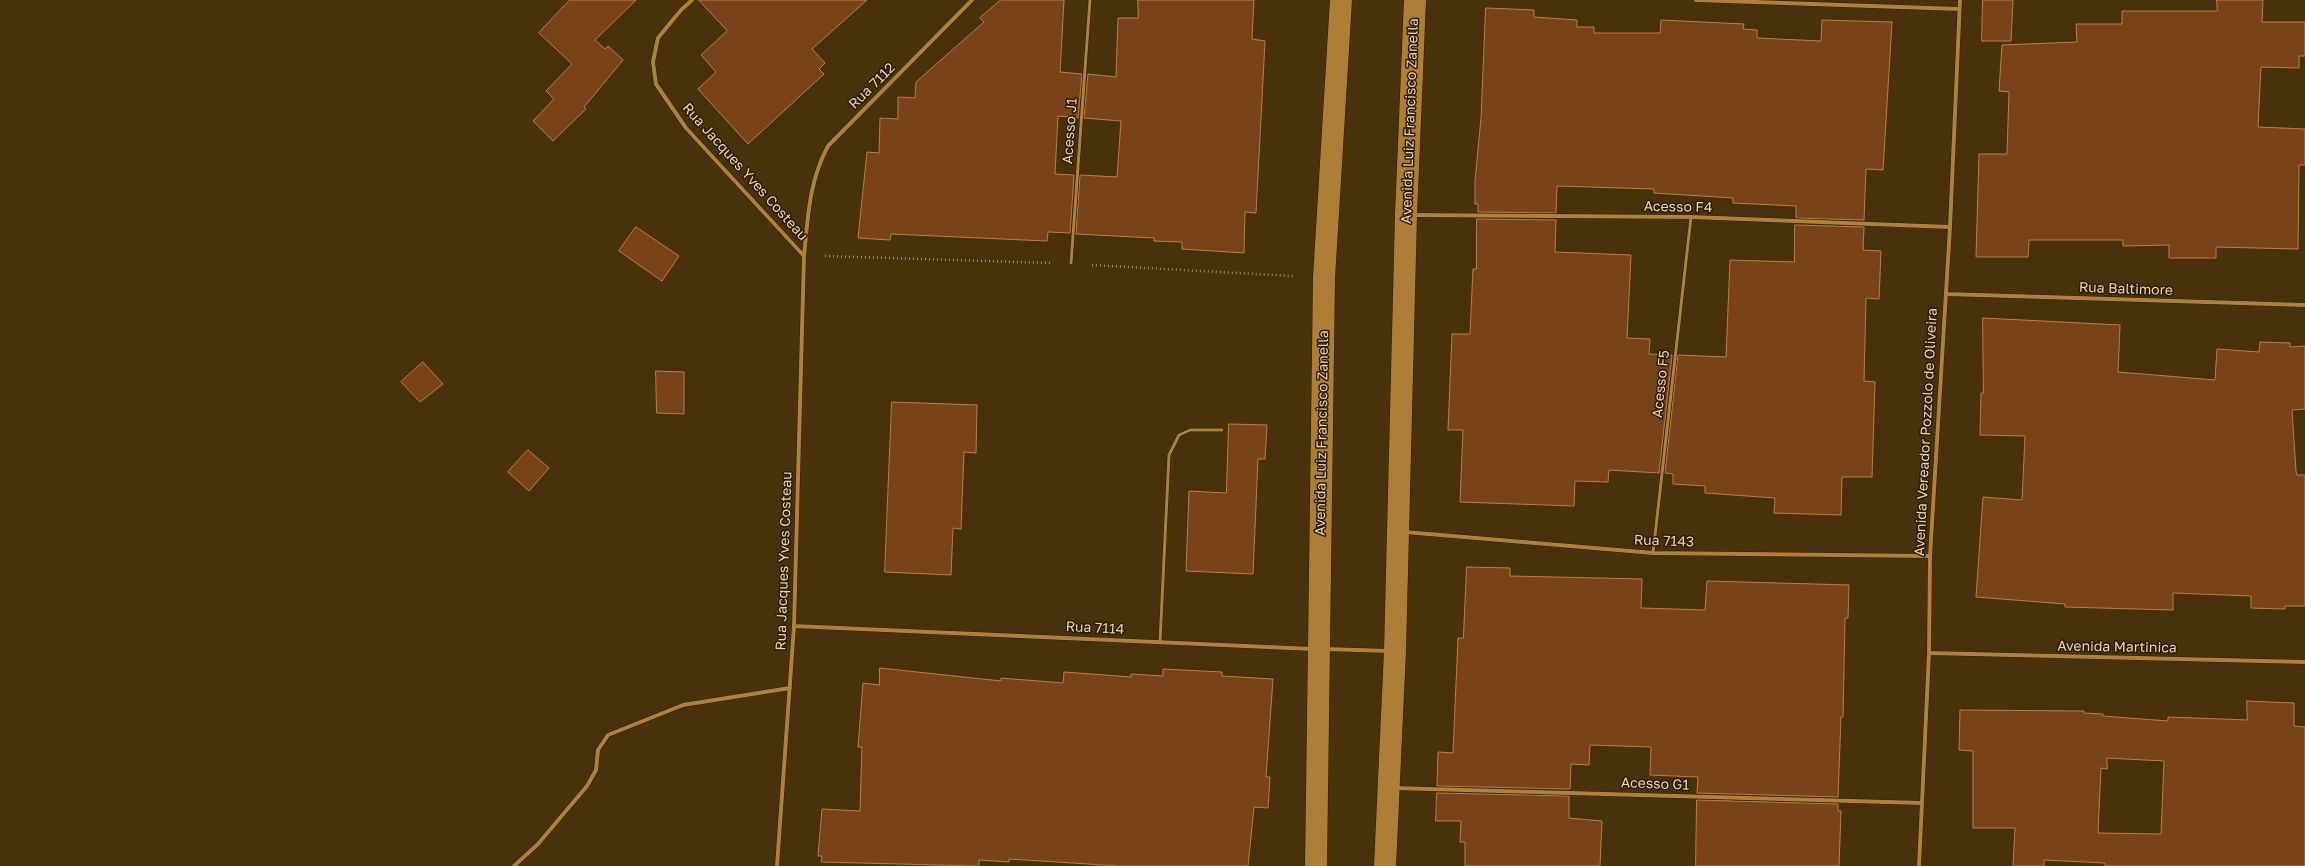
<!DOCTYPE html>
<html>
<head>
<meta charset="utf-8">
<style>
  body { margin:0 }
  canvas { display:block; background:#49320b }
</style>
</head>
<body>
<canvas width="2305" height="866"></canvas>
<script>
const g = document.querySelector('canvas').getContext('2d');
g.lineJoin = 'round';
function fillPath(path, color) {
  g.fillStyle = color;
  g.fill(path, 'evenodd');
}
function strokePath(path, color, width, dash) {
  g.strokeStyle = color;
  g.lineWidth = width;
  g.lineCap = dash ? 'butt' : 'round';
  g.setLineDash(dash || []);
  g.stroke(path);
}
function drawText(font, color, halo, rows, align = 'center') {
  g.font = font + ' "Golos Text",sans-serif';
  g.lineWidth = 3;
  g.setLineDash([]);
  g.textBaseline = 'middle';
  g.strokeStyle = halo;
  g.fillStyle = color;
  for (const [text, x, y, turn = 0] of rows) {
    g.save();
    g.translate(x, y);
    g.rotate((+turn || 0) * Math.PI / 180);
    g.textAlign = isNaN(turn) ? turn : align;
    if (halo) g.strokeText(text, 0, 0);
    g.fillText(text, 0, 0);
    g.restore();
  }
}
const building = new Path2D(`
  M570,0H636L595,40L605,49L608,46L623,60L584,107L586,109L553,141L533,121L554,99L546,91L572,64L539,33Z
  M699,0H867L812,49L825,63L819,69L824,74L748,144L698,89L716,72L701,55L727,31Z
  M1001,0H1064L1060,72L1082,74L1078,118L1058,116L1055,174L1074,175L1070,233L1048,232L1047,241L891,234L890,240L858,238L867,152L879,153L880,118L898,119V97L915,98L916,82L984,22L980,18Z
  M1138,0H1254L1252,39L1265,41L1256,213L1245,212L1244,253L1182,249V242L1154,241V238L1076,234L1080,175L1117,177L1121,121L1084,118L1088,74L1116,77L1118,18H1138Z
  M1983,0H2013L2011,41H1982Z
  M2217,0H2263L2262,22H2305V56H2299V68L2261,67L2258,127L2305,129V165H2299L2298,249L2216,247V258H2169V245L2123,246V240H2029L2028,257H1976L1979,154H2007L2009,92L1999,91L2002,45L2077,42L2076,24H2122V11H2217Z
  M1486,8L1534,10V17L1577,20V27H1594V33H1660L1661,20L1744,24L1743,29L1757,30V38L1821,41L1822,20L1892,22L1883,170L1866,169L1864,220L1796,218V206L1733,203V198L1654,193V189L1557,186L1556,213L1478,212V204H1475V181L1481,118Z
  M1477,219L1556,220L1555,252L1631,255L1627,338L1650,339L1649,354L1672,355L1659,473L1609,470L1608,482L1575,481L1574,506L1460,502L1463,430H1448L1452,334H1470L1473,269H1476Z
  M1795,225L1864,227L1863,250L1881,251L1879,299L1866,298L1864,381L1875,382L1872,477H1842L1841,515L1774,513L1775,498L1705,493V486L1673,484V474L1665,473L1678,355L1726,357L1730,260L1794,262Z
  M636,227L679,256L662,281L619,251Z
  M1983,318L2120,325L2118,372L2215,380L2217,349L2259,352L2260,342L2290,343V347L2305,346V409L2292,410L2296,471L2297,475H2305V606H2285V609L2251,608V596L2173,593V610L2065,607V604L1976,597L1983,497L2022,500L2025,436L1980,435L1981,393H1983Z
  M423,362L443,384L420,402L401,382Z
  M656,371L684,372V414L657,413Z
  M892,402L977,405L976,453L964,452L961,529L953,528L951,575L885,572Z
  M1229,424L1267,425L1265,459H1258L1253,574L1186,571L1189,491L1226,493Z
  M528,450L549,468L529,491L508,472Z
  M1467,567L1510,568V576L1642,579L1641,608L1705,610L1707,581L1849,585L1848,618H1845L1843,717H1841L1838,797L1697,793L1698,777L1650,775L1651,747L1590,745L1589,765L1571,764L1570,789L1437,786L1438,752L1453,753L1458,638H1463Z
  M880,668L1001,681V678L1063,683L1064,672L1131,677V674L1163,676V669L1222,672V676L1273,679L1266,777H1270L1268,808L1254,807L1248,866H1120L1009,859V862L979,860V866L821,862L822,856H818L822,809L860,811L862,747H858L863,683L879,685Z
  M2247,701L2294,703V726L2305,727V866H2105V863L2044,860V866H2013L2015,828H1973V751L1959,750L1960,710L2084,711V713L2103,714V716L2168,721V717L2247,720ZM2107,758L2164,761L2161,834L2098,833L2101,768L2107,769Z
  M1437,793L1569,796V818L1602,821L1600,866H1465V842H1460L1461,821H1436Z
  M1697,800L1838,804V811H1841L1839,866H1696Z`);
fillPath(building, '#784318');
strokePath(building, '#bd7c4c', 1);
const lane = new Path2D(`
  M1071,263L1090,0
  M1653,553L1691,217
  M1160,642L1169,455L1179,435L1190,430H1222`);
const street = new Path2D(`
  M692,0L681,10L658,38L653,62L656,84L686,128L804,256
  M1696,0L1959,9
  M1412,215L1691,217L1950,227
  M1946,294L2305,305
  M1405,532L1653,553L1930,556
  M794,626L1313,649
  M1325,649L1389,651
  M1929,653L2305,662
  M1394,788L1922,803
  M514,866L538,844L587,786L596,770L598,750L608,735L683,705L790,688
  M777,866L794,626L804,256C808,217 809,181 828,146L972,0
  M1919,866L1929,653L1930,556L1950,227L1960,0`);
const secondary = new Path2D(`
  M1316,866L1324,278L1341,0
  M1385,866L1395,651L1406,215L1415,0`);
strokePath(lane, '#291b05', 4);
strokePath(street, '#291b05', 5);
strokePath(secondary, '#291b05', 23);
strokePath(new Path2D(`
  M825,256L1050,263
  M1092,265L1293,276`), '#a18965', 2.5, [1, 3]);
strokePath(lane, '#af813b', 3);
strokePath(street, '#af813b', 4);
strokePath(secondary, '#ac7e37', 22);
drawText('14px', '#eed5b4', '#2c1a00', [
  ["Rua 7112",872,86,-45],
  ["Avenida Luiz Francisco Zanella",1410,121,-88],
  ["Acesso J1",1070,131,-86],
  ["Rua Jacques Yves Costeau",745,172,48],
  ["Acesso F4",1678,207,1],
  ["Rua Baltimore",2126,289,2],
  ["Acesso F5",1661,384,-84],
  ["Avenida Vereador Pozzolo de Oliveira",1926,432,-87],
  ["Avenida Luiz Francisco Zanella",1322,433,-89],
  ["Rua 7143",1664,541,2],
  ["Rua Jacques Yves Costeau",784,561,-88],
  ["Rua 7114",1095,628,3],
  ["Avenida Martinica",2117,647,1],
  ["Acesso G1",1655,784,2]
]);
</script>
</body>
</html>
